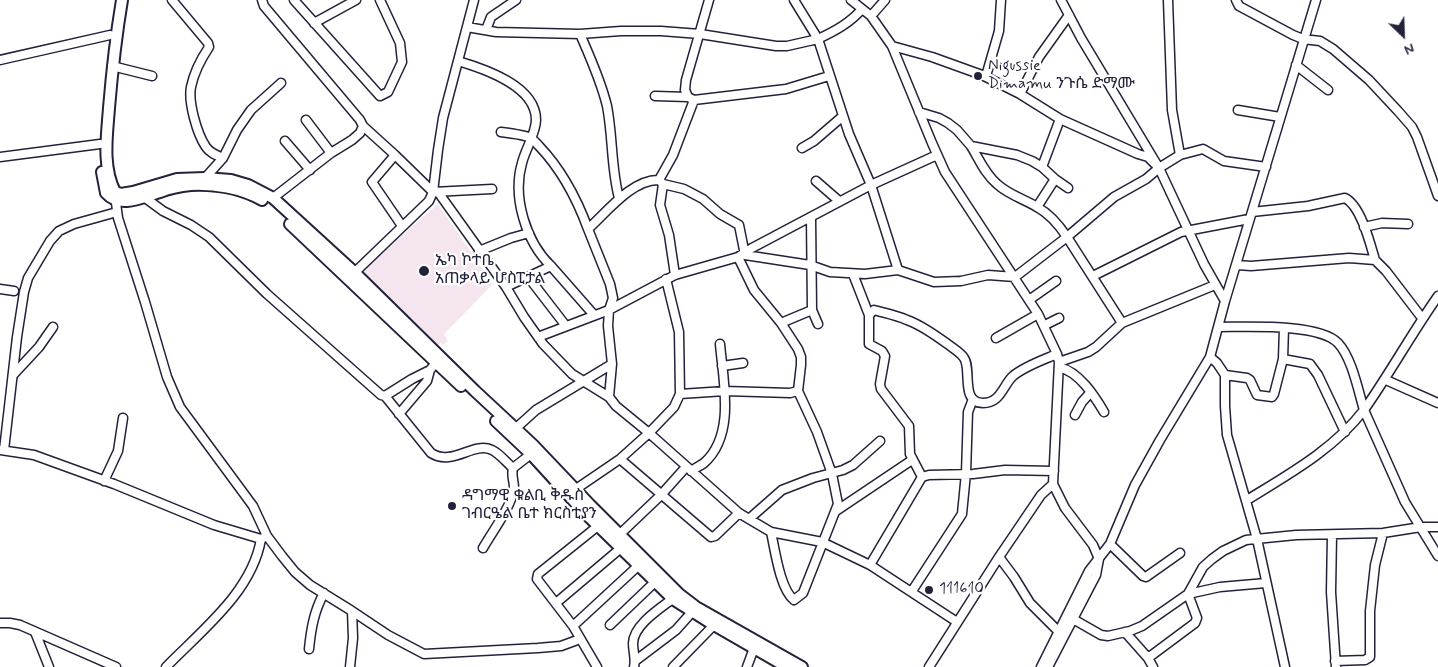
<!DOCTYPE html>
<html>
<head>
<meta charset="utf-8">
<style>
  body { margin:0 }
  #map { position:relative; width:1438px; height:667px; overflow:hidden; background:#fff; font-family:Mynerve,sans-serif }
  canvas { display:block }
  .north { position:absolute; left:1378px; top:10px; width:50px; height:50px; -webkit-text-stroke:4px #fff; paint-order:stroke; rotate:156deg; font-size:14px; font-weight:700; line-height:20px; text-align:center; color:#22223b }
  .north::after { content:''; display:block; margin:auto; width:18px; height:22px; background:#22223b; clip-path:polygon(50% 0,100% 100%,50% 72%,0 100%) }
</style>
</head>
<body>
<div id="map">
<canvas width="1438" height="667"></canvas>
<div class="north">N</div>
</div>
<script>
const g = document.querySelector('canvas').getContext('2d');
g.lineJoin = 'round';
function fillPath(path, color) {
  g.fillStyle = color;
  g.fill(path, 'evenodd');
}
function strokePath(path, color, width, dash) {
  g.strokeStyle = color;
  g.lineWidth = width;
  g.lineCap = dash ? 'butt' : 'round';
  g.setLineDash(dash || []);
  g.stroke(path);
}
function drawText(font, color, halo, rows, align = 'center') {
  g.font = font + ' Mynerve,"Noto Sans Ethiopic",sans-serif';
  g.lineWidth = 4.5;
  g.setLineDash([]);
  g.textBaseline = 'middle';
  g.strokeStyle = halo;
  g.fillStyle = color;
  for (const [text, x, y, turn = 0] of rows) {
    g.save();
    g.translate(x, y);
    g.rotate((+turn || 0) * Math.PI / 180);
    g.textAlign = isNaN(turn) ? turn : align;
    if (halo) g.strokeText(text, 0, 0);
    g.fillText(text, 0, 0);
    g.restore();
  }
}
fillPath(new Path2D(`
  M438,204L493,284L444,334L448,341L443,345L441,343L436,346L360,275L365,268Z`), '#f4e5ee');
const minor = new Path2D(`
  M172,0L208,43L209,47C201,59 194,72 191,87C188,102 197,134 206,147C210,153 216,155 223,158
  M262,0L264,6L360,120L363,126L360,133L352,140L331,153L273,198
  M294,0L380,96L388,92L402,62L400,43L380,0
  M709,0L686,80L685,90L688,97L694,100L786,89L829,76
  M851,0L871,16L892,46L932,143L945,172L1038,314L1057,354L1059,362L1053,484L1065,508L1093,545L1099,559L1096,575L1048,667
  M1236,0L1239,6L1293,35L1303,39L1320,41L1333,49L1369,80L1398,111L1412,127L1417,137L1438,196
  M871,16L885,0
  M314,23L356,0
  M467,27L496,32L580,34L621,31H661L700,34L776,46H787L818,39L794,0
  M486,30L491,17L516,0
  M580,34C590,57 601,81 607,106C613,137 611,168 619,198
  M892,46L932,57L982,75L1020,94L1060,119L1138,154L1148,157L1159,168L1180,155L1172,110L1168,0
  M0,60L110,35
  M458,61C485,69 536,86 536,120C536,133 525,150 522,163C512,197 526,242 551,266L506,287L524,317L543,344L572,374L609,397L616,406L649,433L620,459L576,489
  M1296,65L1328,90
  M112,66L152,76
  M986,76L999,31L1001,0
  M1020,94L1039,57L1069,15
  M655,96L688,97
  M1238,110L1280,117
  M919,112L939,118L948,123L957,130L971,146L1017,155L1032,161L1042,167
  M306,120L331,153
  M363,126L395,155L433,192L492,189
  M501,132C509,133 525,135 531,138C534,140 537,144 539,146C562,170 577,199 588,229
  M285,141L310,170
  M971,146C979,159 985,174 997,184C1009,195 1024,199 1037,207C1050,214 1059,225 1067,237L1114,197L1146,179L1159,168
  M802,148L814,141L843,116
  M395,155L372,182L402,226
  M1180,155L1203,149L1224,161L1266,167
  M0,157L100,144
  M205,178L223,158L237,130L251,110L281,83
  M1055,179L1042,167L1060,119
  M659,180L663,184L684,189L703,199L720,214L739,225L745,255L810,265L830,272L865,274L898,270L934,282L961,281L988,275L1015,277L1067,237L1122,323L1215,285
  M816,181L839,201
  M663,184L660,205L669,235L675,275
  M438,192L506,287
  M115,195L118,218L145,302L167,377L180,407L253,506L267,536L282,556L295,572L310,585L352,611L353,638L350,667
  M144,197L163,211L191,225L209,237L267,294L381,395L385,396L412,379L430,370L439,359
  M1037,207L1055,179L1068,188
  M811,217L812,310
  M1364,227L1382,223L1408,224
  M479,251L511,238L529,233
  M738,257L754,290L781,323L798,349L801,357V365L798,391L817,432L832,474L838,504L803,593L794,600C780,589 775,550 771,532
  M1375,260L1386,271L1422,318
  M1237,265L1251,266L1349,258L1375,260C1370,243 1361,206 1345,198L1308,206L1252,212
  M551,266L594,315
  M898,270L871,185L937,155
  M853,274L869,315
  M352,275L429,201L433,192L438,150L443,118L474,0
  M1093,276L1181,232L1249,219
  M529,278L566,326
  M666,279L679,332L680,394L725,391L790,393L798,391
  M0,289L14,291
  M1438,296C1412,333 1390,373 1364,410L1405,502L1438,556
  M1029,300L1056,281
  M1225,301L1316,0
  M781,323L812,310L818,324
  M1045,325L1059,318
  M1219,327C1246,327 1319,323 1338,343C1352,358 1358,390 1364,410C1333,450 1289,474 1247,500
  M1284,328L1283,359L1310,364L1318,375L1345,432
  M538,337L609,310L675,275L738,257L752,248L871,185L849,134L818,39C835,31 850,23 862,9
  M996,338L1038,314
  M1210,357L1217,363L1225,375L1247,378L1250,380L1257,395L1272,397L1274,394L1283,359
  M1059,362L1088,352L1096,347L1122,323
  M722,366L743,363
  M1059,367C1079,372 1094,395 1104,412
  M13,375L39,347L53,327
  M1225,375V406L1227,435L1257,539L1285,667
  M1386,380L1438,403
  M680,394L674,407L649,433L739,513L749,519L771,532L822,542L870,565L957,622
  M385,396L431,453C453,467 473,441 492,450C499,453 507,463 513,468
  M609,397L612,364
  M399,414L427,381L430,370
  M1075,415L1082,402L1091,392
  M515,429L536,410L612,364L608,326L609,310L613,298L610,284L588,229C606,213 632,179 659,180L673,155L694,100
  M0,450L34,455L114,484L214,525L261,539L267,536
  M4,450L17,337L24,292L28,278L50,241L59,231L74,224L117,212
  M620,459L711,537L715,536L739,513
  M691,471C695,468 700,466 704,463C736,435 723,380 720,344
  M1054,471L1005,470L973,474L929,475L922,477L910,454L909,426L881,389L880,384L885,356L882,351L869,344V315L874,310C884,313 896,315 907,320C922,325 936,336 949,345C954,349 961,353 964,358C972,369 960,403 983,403C1001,403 1003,385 1013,376C1025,366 1043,360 1057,354
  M104,481L118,451L123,418
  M836,511L912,460
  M749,519L782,490L813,478L843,470L853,465L880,441
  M619,535L661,495L686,467
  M1332,535L1331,592L1336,667
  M1110,544L1143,576L1146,577L1180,553
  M483,548C492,532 512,506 514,488C514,480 511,476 513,468L531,454
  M999,557L1014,577L1030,603L1058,631
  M870,565L922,477
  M912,591L962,514L966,473L968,412L973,399
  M556,603L621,548
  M352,611L388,635L424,654L538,648L561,646L580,639
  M1073,619L1101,635L1108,636L1130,631L1142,626L1188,594L1203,567L1212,559L1223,551L1246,540L1296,535L1383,533L1421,527H1438
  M0,623H10L20,625L116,667
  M610,625L655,582
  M573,626L638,566
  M35,632L49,667
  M1125,632L1148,658L1195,623L1197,618L1188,594L1220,587L1266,583
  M309,649C311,629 314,611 324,593
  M1148,658L1153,667
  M635,661L676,630L692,612
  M1335,661L1365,660L1370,657V611L1375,565L1383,533
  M166,667C202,630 252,592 261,539
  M597,667L573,626L537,579L538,574L598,526
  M634,667C636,659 633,652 633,643C634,624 661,608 675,597
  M673,667L714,625
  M747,667L754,648
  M929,667L999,557L1041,495L1053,484
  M1041,667L1089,571L1110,544L1135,485L1160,440L1210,357L1225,301L1204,264L1159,168L1081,38L1061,0`);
const major = new Path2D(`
  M122,0C116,36 112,72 109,108C107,136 102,166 115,192L121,194L133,192L177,179L205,178L231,180L248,185L273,198L355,273L475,391L533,445L590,505L679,594L696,607L802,667
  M102,172L106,193C120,209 143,197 160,192C170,188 180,186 191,185C214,184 241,188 262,200
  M290,224L461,386
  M496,421L531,454L583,511L673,599L714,625L787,667`);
strokePath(minor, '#22223b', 11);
strokePath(major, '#22223b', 14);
strokePath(minor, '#fff', 8);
strokePath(major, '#fff', 10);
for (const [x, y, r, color] of [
  [978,76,5,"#22223b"],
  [424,271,6,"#22223b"],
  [452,506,5,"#22223b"],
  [929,590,5,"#22223b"]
]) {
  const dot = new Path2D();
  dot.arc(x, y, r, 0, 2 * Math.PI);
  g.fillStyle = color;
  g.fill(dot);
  strokePath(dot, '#fff', 2);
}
drawText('16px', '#22223b', '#fff', [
  ["Nigussie",988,67],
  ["Dimamu ንጉሴ ድማሙ",988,85],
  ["ኤካ ኮተቤ",435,262],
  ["አጠቃላይ ሆስፒታል",435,280],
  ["ዳግማዊ ቁልቢ ቅዱስ",462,497],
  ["ገብርዔል ቤተ ክርስቲያን",462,515],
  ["111610",939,590]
], 'left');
</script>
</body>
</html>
